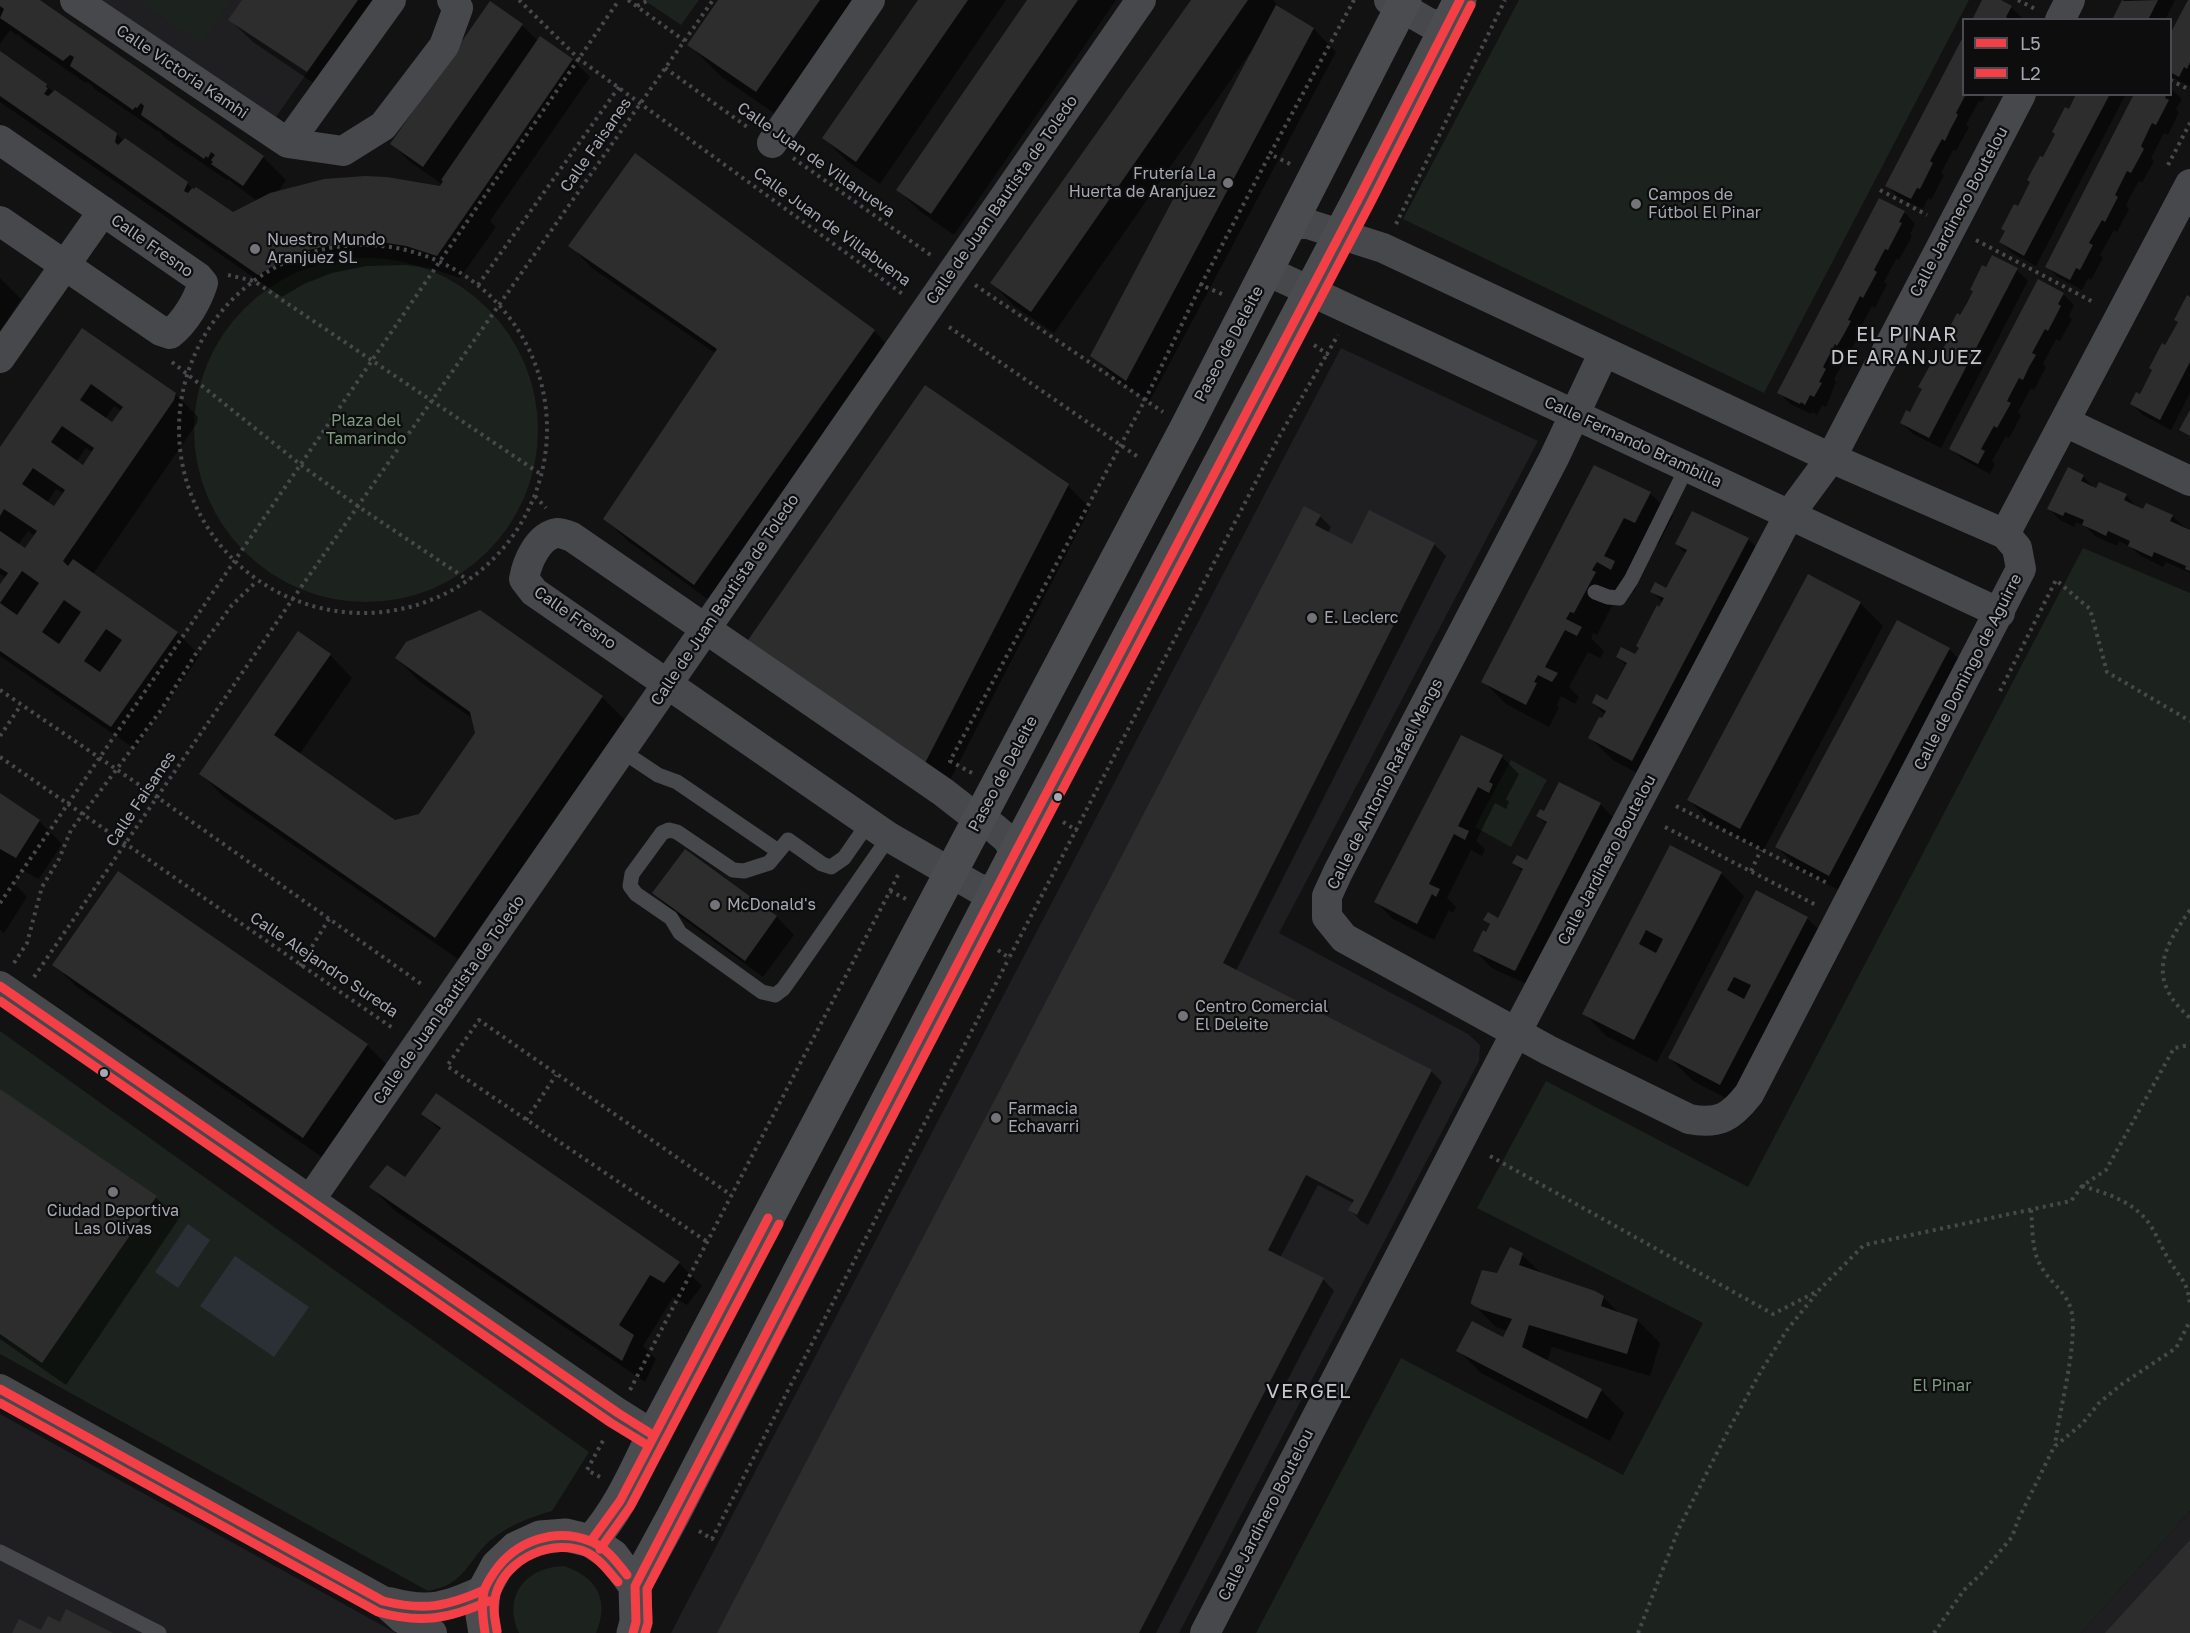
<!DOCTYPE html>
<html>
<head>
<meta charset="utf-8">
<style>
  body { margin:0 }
  #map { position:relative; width:2190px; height:1633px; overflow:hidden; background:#121213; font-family:"Golos Text",sans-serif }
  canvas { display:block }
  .legend { position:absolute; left:1962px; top:18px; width:210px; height:78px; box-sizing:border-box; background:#0d0d0e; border:2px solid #4a4b50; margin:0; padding:8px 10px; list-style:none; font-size:18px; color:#a5a8b2 }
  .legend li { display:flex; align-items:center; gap:12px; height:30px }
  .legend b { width:30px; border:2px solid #4a4b50 }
</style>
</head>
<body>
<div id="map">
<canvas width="2190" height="1633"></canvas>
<ul class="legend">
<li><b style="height:8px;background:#f43f47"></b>L5</li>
<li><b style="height:8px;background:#f43f47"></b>L2</li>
</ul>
</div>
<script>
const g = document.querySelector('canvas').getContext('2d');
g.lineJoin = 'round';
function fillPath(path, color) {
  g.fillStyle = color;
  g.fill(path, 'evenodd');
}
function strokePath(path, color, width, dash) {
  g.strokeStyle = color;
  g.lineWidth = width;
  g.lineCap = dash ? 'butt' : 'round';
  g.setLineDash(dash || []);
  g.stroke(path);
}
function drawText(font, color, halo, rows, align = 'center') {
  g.font = font + ' "Golos Text",sans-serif';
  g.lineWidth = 4.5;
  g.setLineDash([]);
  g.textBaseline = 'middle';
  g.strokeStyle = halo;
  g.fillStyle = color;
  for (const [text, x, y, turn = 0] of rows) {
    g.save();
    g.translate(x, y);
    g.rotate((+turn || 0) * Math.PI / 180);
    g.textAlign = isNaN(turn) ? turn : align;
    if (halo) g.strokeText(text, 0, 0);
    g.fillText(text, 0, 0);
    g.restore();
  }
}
fillPath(new Path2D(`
  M99,0H358L276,117Z
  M1341,348L1538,441L1279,933L1468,1034L1480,1045L1479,1061L1179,1633H671Z
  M0,1414L396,1633H0Z
  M2190,1511V1633H2081Z`), '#1f1f21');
fillPath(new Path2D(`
  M137,0H230L201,43Z
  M644,0H699L681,25Z
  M1519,0H1969L1764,393L1403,219Z
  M194 430a172 172 0 1 1 344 0a172 172 0 1 1-344 0Z
  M2083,548L2190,593V1511L2081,1633H1256L1401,1358L1623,1475L1703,1323L1477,1208L1546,1081L1748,1187Z
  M1511,760L1547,780L1511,847L1475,827Z
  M0,1031L589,1452L552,1511C531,1517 510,1525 492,1539C467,1560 467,1584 428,1591L0,1354Z
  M564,1566C597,1577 610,1600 596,1633H519C502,1596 526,1567 564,1566Z`), '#1c221d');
fillPath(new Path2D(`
  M188,1224L210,1240L178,1288L155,1272Z
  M235,1256L309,1307L274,1357L200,1306Z`), '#2b3036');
fillPath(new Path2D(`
  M0,0H37L263,157L286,180L278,192L307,183L346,178L441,188L443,185L409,161L392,144L491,3L522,25L538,41L541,38L573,60L590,77L490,221L496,227L460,278L430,268L405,265L367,266L332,273L304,284L282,297L0,102V53L46,85L54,93L116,134L124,141L187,183L195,191L233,214L257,201L228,179L227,180L165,138L158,130L157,131L95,89L88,82L86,83L25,41L18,34L16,35L10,30L0,44Z
  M243,0H396L330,94L253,42L230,20Z
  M720,0H876L790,124L723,78L689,45Z
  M920,0H1006L880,184L847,161L824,138Z
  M1029,0H1116L954,235L921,212L898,190Z
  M1192,0H1273L1280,9L1314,29L1336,52L1149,402L1115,378L1092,356L1251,55L1249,54L1054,333L1014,306L992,283Z
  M1984,0H1998L2011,7L2022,18L1973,20Z
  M2125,0H2175L2165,20H2114Z
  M2190,0V86L2170,76V38Z
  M2170,88L2182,99L2176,109L2179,112L2168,135L2164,133L2151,158L2154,161L2142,183L2139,181L2131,195L2126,206L2129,209L2117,232L2114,230L2100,255L2103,258L2091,280L2088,278L2082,290L2058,277L2046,266L2136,94H2170Z
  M1964,94H1986L1982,102L1979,101L1966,125L1969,127L1962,140L1956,151L1953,150L1941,173L1944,175L1931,200L1928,198L1923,209L1898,197L1887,185Z
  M2078,94H2126L2036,266L2012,253L2001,242Z
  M1904,212L1915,224L1910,234L1912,236L1899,260L1896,259L1884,282L1887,284L1875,308L1872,306L1859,331L1861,333L1834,379L1836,382L1826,407L1822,405L1817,415L1812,412L1811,414L1790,404L1779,392Z
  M570,245L874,331L897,354L717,606L628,541L605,519L715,353L592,268Z
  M1987,269L2017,270L2028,281L1941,448L1913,434L1902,423L1910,414L1949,341L1946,338L1961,317L1974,292L1971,290Z
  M0,278L21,299L0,331Z
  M2063,294L2074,305L2069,316L2072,319L2060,341L2056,339L2043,364L2046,367L2034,390L2031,388L2018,412L2021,416L2009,438L2006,436L1992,461L1995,464L1990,474L1962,459L1951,448Z
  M2190,298V393L2171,430L2143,415L2132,404L2141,396Z
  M82,330L175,394L198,417L197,423L93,574L177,633L200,655L135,749L0,656V587L6,578L0,574V450ZM114,406L122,411L112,424L105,419ZM86,448L93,453L83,467L76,462ZM56,489L64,494L55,508L47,503ZM28,531L35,536L26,550L18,545Z
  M1595,467L1650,493L1673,516L1658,545L1647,540L1628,576L1637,585L1634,592L1620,584L1617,596L1597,635L1593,633L1591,638L1604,651L1600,658L1588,652L1569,687L1579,697L1575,704L1561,696L1557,705L1559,707L1549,727L1506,704L1483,681Z
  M2083,476L2094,488L2126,495L2137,508L2172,516L2190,532V573L2166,562L2163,567L2141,556L2131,547L2119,541L2117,546L2095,536L2085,526L2076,522L2074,527L2060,520L2049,509Z
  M1068,486L1090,508L946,788L770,665Z
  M1305,508L1320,516L1331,527L1328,533L1353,546L1370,512L1435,545L1446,556L1236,971L1431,1071L1442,1082L1368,1225L1361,1221L1350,1210L1353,1203L1318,1185L1280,1258L1323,1279L1334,1291L1156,1633H718Z
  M1748,539L1771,562L1655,783L1613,760L1590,738L1605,715L1593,703L1608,702L1627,666L1618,657L1636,656L1663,603L1652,591L1667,590L1686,554L1676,544Z
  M1860,603L1883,626L1763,851L1711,823L1689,800Z
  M1949,649L1972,672L1852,897L1800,870L1777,847Z
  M330,655L352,678L299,755L395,821L419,816L476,733L473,719L419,681L397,658L602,697L625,720L458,959L224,797L201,774Z
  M1462,737L1502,757L1519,774L1506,799L1509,802L1506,809L1495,803L1476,841L1485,849L1482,856L1471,850L1447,898L1456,907L1453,913L1449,910L1434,940L1393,919L1376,902Z
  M1560,784L1601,805L1618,822L1533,987L1492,968L1475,951L1491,926L1485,920H1499L1523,872L1514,863L1528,862L1547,825L1538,816L1544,813Z
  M0,795L39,821L62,844L39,879L22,870L14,883L27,897L4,933L0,930Z
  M1670,847L1721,873L1744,896L1657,1062L1606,1036L1584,1013Z
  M686,851L777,917L794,935L763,977L671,910L654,893Z
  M118,873L367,1045L390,1068L326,1160L77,987L54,965Z
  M1757,892L1807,918L1830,941L1743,1107L1693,1081L1670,1058Z
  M0,1090L156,1198L178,1220L66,1385L0,1339Z
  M423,1114L679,1263L702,1286L687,1305L673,1297L643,1346L656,1359L645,1382L394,1210L371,1187L406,1179L441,1131Z
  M1522,1255L1542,1274L1603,1297L1620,1314L1637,1320L1660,1343L1650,1376L1552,1347L1547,1362L1601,1390L1624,1413L1610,1441L1481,1373L1458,1350L1504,1339L1508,1331L1496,1327L1473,1304L1498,1275Z`), '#0007');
fillPath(new Path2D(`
  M0,0H40L264,156L243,186L211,164L213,162L211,160L215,155L211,152L208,158L206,156L204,159L141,115L144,106L141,103L137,108L135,107L133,110L70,66L74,57L70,55L63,61L0,18L4,9L0,6Z
  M242,0H358L307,72L228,20Z
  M718,0H820L756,92L687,45Z
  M918,0H968L856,162L822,138Z
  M1027,0H1078L931,214L896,190Z
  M1191,0H1248L1031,312L990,283Z
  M1982,0H2001L2012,6L2006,17L2011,20H1972Z
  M2122,0L2124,1L2158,0L2148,20H2112Z
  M2188,0H2190V62L2187,69L2184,67L2179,77L2170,72V34Z
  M490,1L523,24L423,167L390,144Z
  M1276,5L1314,28L1126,381L1090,356Z
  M1964,35V94H1966L1956,113L1958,115L1951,128L1945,141L1942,139L1930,161L1933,163L1920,189L1917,188L1911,199L1885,186Z
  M540,36L573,59L437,256L406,246L381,242L343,243L308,250L281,261L258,275L0,96V51L47,84L46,87L48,88L44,94L48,96L55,90L117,133L115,142L118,145L125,138L188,182L184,191L188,193L192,188L194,189L196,187L233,212L270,193L324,179L365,176L387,177L440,186L443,181L441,180Z
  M2076,94H2110L2024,256L1999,242L2005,231L2001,229L2014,204L2018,206L2030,182L2027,180L2040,156L2043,157L2055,134L2052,132L2065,107L2069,109Z
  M2134,94H2167L2165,98L2169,100L2156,125L2152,123L2141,146L2144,149L2131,173L2127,171L2115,195L2118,197L2105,222L2102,220L2089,243L2093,245L2080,270L2076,268L2070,280L2045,267Z
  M635,153L875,330L694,585L603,519L717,349L568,246Z
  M1879,198L1905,211L1899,222L1902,223L1888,250L1885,249L1874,270L1877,272L1863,298L1860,296L1848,320L1851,321L1844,334L1837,346L1835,344L1823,367L1826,369L1819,382L1822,383L1814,397L1810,395L1805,405L1801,402L1800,404L1777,393Z
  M1992,255L2018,268L1929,438L1900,423L1906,410L1910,412L1916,400L1922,389L1918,387L1932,362L1935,364L1941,352L1948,340L1944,338L1957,313L1960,315L1967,303L1973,291L1970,290L1982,265L1986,267Z
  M2038,279L2064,293L2058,304L2061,306L2048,331L2045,329L2032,353L2036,355L2029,367L2023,380L2019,378L2007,401L2011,403L1997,428L1994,426L1981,449L1985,451L1978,464L1949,449Z
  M2187,295L2190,297V362L2160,420L2130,404L2136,392L2140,394L2152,370L2149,368L2162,343L2165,345L2178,322L2174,320Z
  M82,328L176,393L174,400L63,561L68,566L73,559L178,632L111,727L0,651V603L17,615L39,583L22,571L0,603V584L8,573L0,568V531L25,548L37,531L4,509L0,516V447ZM91,384L123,407L112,422L80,400ZM62,426L94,448L83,465L51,442ZM33,468L65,490L54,506L22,484ZM64,600L81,612L59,644L42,632ZM106,629L122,640L100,672L84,661Z
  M925,385L1069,484L923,767L746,643Z
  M2190,410V436L2179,430Z
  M1594,465L1651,492L1635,523L1624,518L1604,556L1615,561L1611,570L1597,562L1592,570L1596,572L1574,613L1570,612L1566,619L1582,627L1577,636L1565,630L1545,667L1558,673L1552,682L1538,675L1534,682L1537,683L1526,705L1481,682Z
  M2068,467L2084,475L2081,481L2096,488L2099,482L2127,494L2124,500L2134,505L2143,509L2146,503L2173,515L2170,521L2190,530V571L2185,569L2186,566L2154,552L2152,557L2128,546L2130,541L2108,531L2106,536L2094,530L2082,525L2084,520L2065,512L2063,516L2047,509Z
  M1304,506L1321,515L1315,525L1352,544L1369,510L1435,543L1223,963L1432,1070L1357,1215L1348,1210L1354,1200L1306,1175L1268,1250L1324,1278L1139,1633H717Z
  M1692,511L1749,538L1632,761L1588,738L1599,717L1602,718L1606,711L1592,703L1596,694L1607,700L1627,663L1616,657L1621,647L1635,654L1639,648L1636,646L1657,605L1659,607L1664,598L1650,592L1655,582L1666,588L1687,550L1675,544Z
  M1808,574L1861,602L1740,829L1687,800Z
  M480,610L603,696L435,938L199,774L298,631L331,654L274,735L395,820L419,814L475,733L470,712L395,658L406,642Z
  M1897,620L1950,648L1829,876L1775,847Z
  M1461,735L1503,755L1489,782L1493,784L1489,793L1478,787L1458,826L1469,831L1465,840L1454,834L1429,884L1440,889L1436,897L1432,894L1417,924L1374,902Z
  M1559,782L1601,803L1515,971L1473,951L1483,930L1486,932L1490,924L1483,920L1488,912L1498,918L1523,869L1512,863L1517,855L1527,860L1547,822L1536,816L1540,809L1544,811Z
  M0,793L40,820L16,858L0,849Z
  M1670,845L1722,872L1634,1040L1582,1014ZM1646,930L1663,939L1656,953L1639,944Z
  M685,849L777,916L745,961L652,893Z
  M118,871L368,1044L303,1138L52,965Z
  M1756,890L1808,917L1720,1085L1668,1058ZM1734,977L1751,985L1744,999L1727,990Z
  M0,1089L157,1196L42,1363L0,1334Z
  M436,1093L680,1262L664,1283L650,1275L619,1325L634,1335L622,1361L369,1187L387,1165L405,1177L441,1128L421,1114Z
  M1510,1247L1523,1253L1519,1265L1595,1291L1604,1296L1601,1306L1638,1319L1627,1354L1529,1325L1522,1347L1602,1389L1587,1419L1456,1351L1472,1321L1503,1337L1512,1319L1480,1309L1471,1304V1301L1482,1270L1497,1273Z
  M2190,1540V1633H2105Z
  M66,1609L113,1633H12L19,1619L41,1630L48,1616L60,1622Z`), '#2d2d2e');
strokePath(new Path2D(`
  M519,0L579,59L904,295
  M628,0L685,41
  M2018,0L2037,10
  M637,6L649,0
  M665,68L750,129
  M2170,80L2190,90
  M793,158L932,256
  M1290,164L1270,154L1354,0
  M2168,165L2190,123
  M1880,190L1927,215
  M1396,224L1505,0
  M1976,240L2095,303
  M179 429a184 184 0 1 1 368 0a184 184 0 1 1-368 0Z
  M228,275L254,281L542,475
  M478,285L619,87
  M975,285L1163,412
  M1222,294L1201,285L1270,154
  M949,327L1138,457
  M1314,345L1327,354L1338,335
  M172,362L301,465L359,507L468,580
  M535,496L546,508
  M0,690L157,797L424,986
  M2000,691L2056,580L2090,609L2107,672L2190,721
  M0,736L21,705
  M0,757L394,1029
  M972,773L950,761L1145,400L1201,285
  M1676,806L1829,884
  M1063,822L1076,830L1280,435L1327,354
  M1665,827L1816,905
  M1751,871L1761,850
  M890,891L898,875
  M0,903L619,0
  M2190,910C2161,951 2147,980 2190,1018
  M998,950L1009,958L1076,830
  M14,963L27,943L42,887L59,859L71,830L161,710L195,655L232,605L257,581
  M300,966L329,919
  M34,977L292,600L713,0
  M526,1120L556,1075
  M1490,1156L1773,1314L1818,1291L1864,1245L2071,1201L2082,1186L2106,1170L2174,1048L2190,1045
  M2082,1186C2106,1193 2132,1201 2148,1222C2157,1234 2162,1250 2171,1263C2183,1282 2187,1281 2190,1305
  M2031,1210C2033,1229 2031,1251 2042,1268C2052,1285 2068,1292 2072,1314C2077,1348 2059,1410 2055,1446
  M706,1241L447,1066L479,1020L731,1195
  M630,1390L890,891L906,899
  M600,1477L587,1470L605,1437
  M699,1531L712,1539L1009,958
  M1638,1633L1679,1528L1729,1429L1761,1371L1787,1330L1816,1294
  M1934,1633L1964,1590L1981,1574L2012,1537L2018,1520L2054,1447L2082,1424L2099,1403L2122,1384L2176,1348L2190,1321`), '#48494c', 4, [3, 4.5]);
strokePath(new Path2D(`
  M1595,592L1608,597L1619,598L1631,580L1687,467
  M622,751L658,775L677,782L778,851
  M869,822L844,858L831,867L822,864L788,840L769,863L744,871L733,870L677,832L669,830L662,833L632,874L630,886L636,894L671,918L680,933L762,992L775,995L783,989L796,971L889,837
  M0,1552L159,1633`), '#47484b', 15);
strokePath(new Path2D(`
  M75,0L288,143L343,151L383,126L444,46L458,8L452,0
  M1389,0L1429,23L1446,26
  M2060,20L2070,0
  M0,140L198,277L203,283C197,302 185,322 170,334L161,331L0,221
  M288,143L391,0
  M772,143L870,0
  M1291,224H1308L1383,248L1831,458L2005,534
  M1267,271L2000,613
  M1604,352L1554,458L1338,872L1327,896V917L1344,938L1548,1050L1689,1119C1719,1125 1731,1117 1749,1094L2021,569L2017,548L2005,534L2190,184
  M0,358L103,211
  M2065,422L2190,481
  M997,890L979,889L889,837L534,592L524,579C527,562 538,536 557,533C562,533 567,535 572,537L943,792L979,820L993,827L1006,838L1016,851
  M0,986L618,1413L653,1435
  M310,1200L1141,0
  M0,1389L383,1601L403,1619L432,1633
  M389,1602C430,1613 447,1607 484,1590
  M1205,1633L1499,1065L1789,515L1831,458L2021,94`), '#47484b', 30);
strokePath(new Path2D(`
  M591,1541C619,1510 635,1472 653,1435L1186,428L1405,0
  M635,1586L673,1516L1016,851L1358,200L1460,0
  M485,1633L482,1615L484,1590L497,1566L516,1548L540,1537L566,1535L591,1541L613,1556L635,1586L636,1622L633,1633`), '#4b4c4f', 33);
strokePath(new Path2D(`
  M0,986L618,1413L653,1435
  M0,1389L383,1601C424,1611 446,1607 484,1590
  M591,1541L620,1501L768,1218
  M485,1633C483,1619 481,1605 484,1591C486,1584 491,1577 495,1571C516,1541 555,1527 590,1541C606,1547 617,1562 627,1575
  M633,1633L636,1622L635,1586L1016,851L1358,200L1460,0`), '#f43f47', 9);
strokePath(new Path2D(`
  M0,1001L611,1423L647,1445
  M0,1403L378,1612C421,1624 449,1619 489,1601
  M600,1549L630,1507L779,1224
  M497,1631C495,1619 492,1606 496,1594C506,1558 554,1537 588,1553C600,1559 609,1572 618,1582
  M645,1633L648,1623L647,1589L1027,857L1369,206L1471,5`), '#f43f47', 9);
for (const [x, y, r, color] of [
  [1228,183,6,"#72747a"],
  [1636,204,6,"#72747a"],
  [255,249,6,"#72747a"],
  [1312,618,6,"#72747a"],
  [1058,797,5,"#a5a8b2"],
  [715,905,6,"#72747a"],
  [1183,1016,6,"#72747a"],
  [104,1073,5,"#a5a8b2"],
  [996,1118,6,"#72747a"],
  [113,1192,6,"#72747a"]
]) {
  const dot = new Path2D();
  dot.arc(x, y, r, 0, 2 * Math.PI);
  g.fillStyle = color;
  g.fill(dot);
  strokePath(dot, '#0d0d0e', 2);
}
drawText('16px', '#a5a8b2', '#0d0d0e', [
  ["Calle Victoria Kamhi",182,72,34],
  ["Calle Faisanes",596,145,-55],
  ["Calle Juan de Villanueva",816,160,35],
  ["Calle de Juan Bautista de Toledo",1002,200,-55],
  ["Calle Jardinero Boutelou",1959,212,-62],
  ["Calle Juan de Villabuena",832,227,36],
  ["Calle Fresno",152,246,35],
  ["Paseo de Deleite",1229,344,-62],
  ["Calle Fernando Brambilla",1633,442,25],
  ["Calle de Juan Bautista de Toledo",725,600,-56],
  ["Calle Fresno",575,618,35],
  ["Calle de Domingo de Aguirre",1968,672,-63],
  ["Paseo de Deleite",1003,774,-62],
  ["Calle de Antonio Rafael Mengs",1385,784,-63],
  ["Calle Faisanes",141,799,-56],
  ["Calle Jardinero Boutelou",1607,860,-62],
  ["Calle Alejandro Sureda",324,965,34],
  ["Calle de Juan Bautista de Toledo",449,1000,-55],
  ["Calle Jardinero Boutelou",1266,1515,-63]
]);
drawText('16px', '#a5a8b2', '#0d0d0e', [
  ["Frutería La",1216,174,"right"],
  ["Huerta de Aranjuez",1216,192,"right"],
  ["Campos de",1648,195],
  ["Fútbol El Pinar",1648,213],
  ["Nuestro Mundo",267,240],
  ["Aranjuez SL",267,258],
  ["E. Leclerc",1324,618],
  ["McDonald's",727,905],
  ["Centro Comercial",1195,1007],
  ["El Deleite",1195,1025],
  ["Farmacia",1008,1109],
  ["Echavarri",1008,1127],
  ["Ciudad Deportiva",113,1211,"center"],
  ["Las Olivas",113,1229,"center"]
], 'left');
drawText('16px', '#7e9b81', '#0d0d0e', [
  ["Plaza del",366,421],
  ["Tamarindo",366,439],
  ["El Pinar",1942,1386]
]);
g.letterSpacing = '1.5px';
drawText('20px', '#c5c7ce', '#0d0d0e', [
  ["EL PINAR",1907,335],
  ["DE ARANJUEZ",1907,358],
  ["VERGEL",1309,1392]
]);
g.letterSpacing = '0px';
</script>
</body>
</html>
